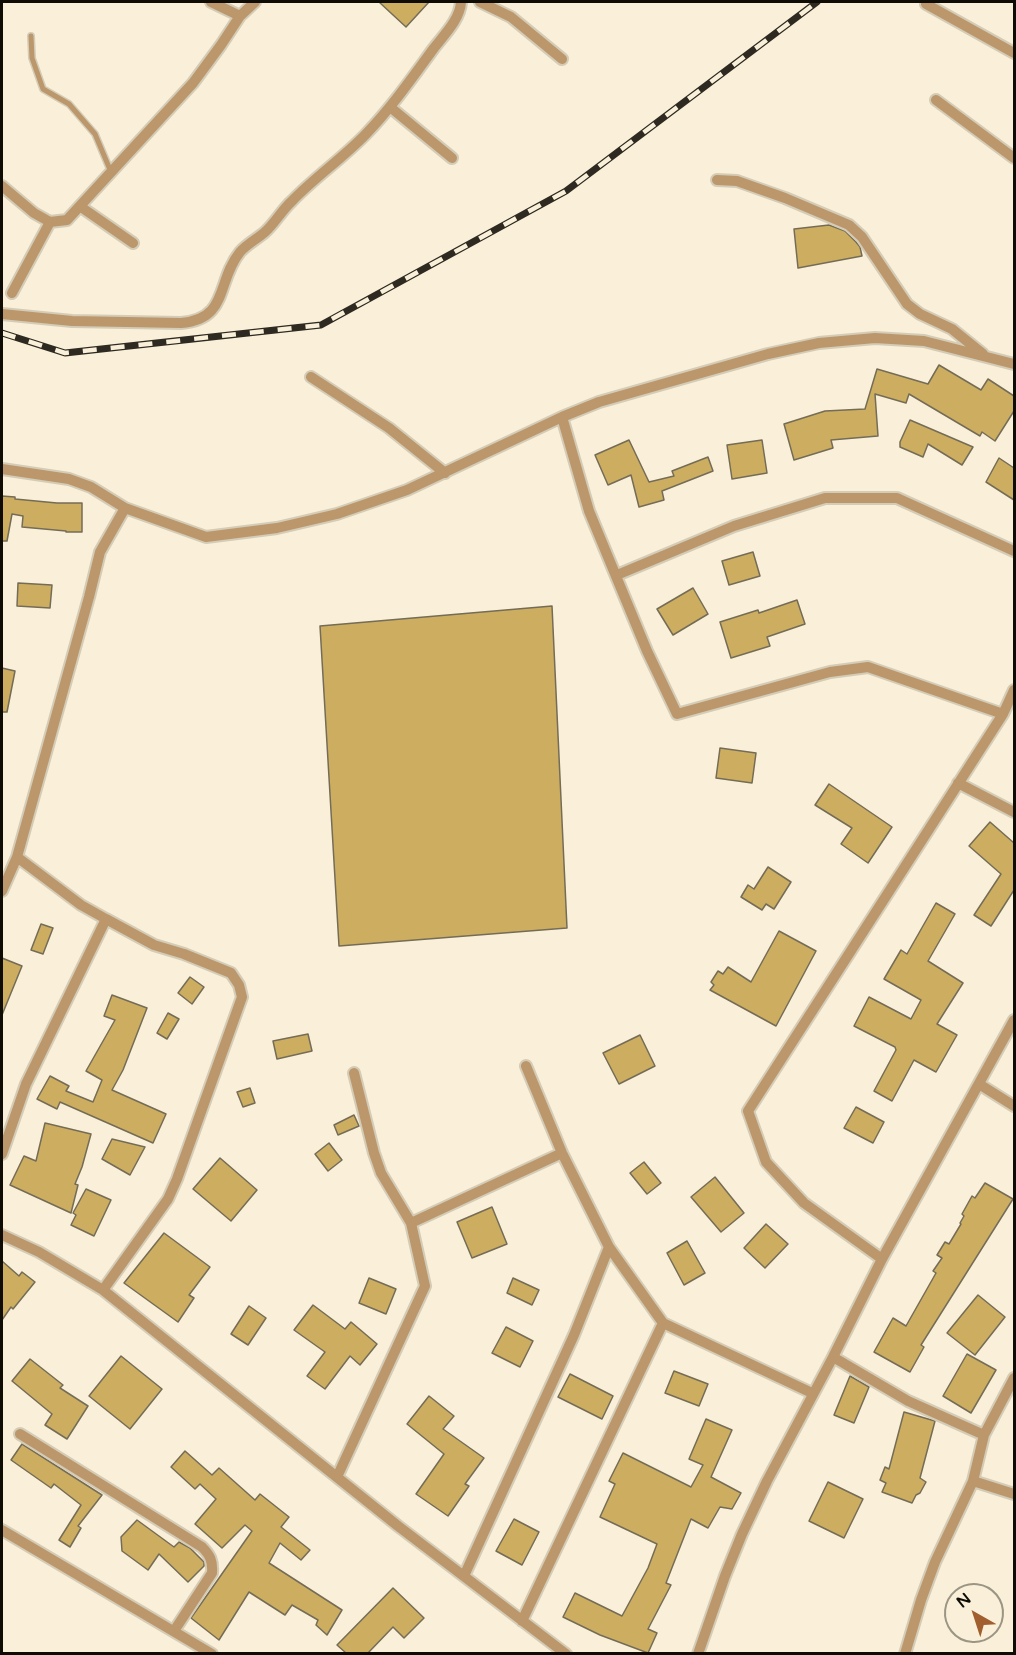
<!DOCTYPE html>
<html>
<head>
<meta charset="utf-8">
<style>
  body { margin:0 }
  #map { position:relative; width:1016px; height:1655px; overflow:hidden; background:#faf0d9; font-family:"Varela Round",sans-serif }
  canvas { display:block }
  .frame { position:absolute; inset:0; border:3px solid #0f0c05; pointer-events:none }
  .north { position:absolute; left:944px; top:1583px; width:60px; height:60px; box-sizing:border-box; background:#faf0d9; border:2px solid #9c9584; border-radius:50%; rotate:321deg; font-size:16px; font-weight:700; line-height:24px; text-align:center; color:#0f0c05 }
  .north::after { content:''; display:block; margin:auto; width:21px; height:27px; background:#a15e2e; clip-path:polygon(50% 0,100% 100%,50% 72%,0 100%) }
</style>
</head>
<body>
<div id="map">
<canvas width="1016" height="1655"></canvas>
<div class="frame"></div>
<div class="north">N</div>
</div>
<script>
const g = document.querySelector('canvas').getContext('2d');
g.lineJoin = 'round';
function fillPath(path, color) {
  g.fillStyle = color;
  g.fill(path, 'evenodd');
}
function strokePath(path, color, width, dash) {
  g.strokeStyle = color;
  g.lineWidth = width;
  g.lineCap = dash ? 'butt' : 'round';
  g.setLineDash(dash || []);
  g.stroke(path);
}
const building = new Path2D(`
  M379,2H429L406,27Z
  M829,225L845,231L856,242L860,247L862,256L798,268L794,229Z
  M939,365L981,390L988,379L1014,396V411L995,441L982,432L980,436L909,394L906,403L875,394L878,436L831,440L833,448L794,460L784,424L825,411L865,409L877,369L928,384Z
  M910,420L973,447L962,465L928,444L923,457L900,447V442Z
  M629,440L649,482L674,476L672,471L708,457L713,471L662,491L664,500L639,507L631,475L608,485L595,455Z
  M762,440L767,473L732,479L727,445Z
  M999,458L1014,468V500L986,482Z
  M2,496L15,497V499L57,503H82V532H66V531L22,527L23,516L12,514L7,541H2Z
  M753,552L760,576L729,585L722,561Z
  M18,583L52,585L50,608L17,606Z
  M693,588L708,614L673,635L657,609Z
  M797,600L805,624L767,637L770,646L731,658L720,622L758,610L759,613Z
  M552,606L567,928L339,946L320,626Z
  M2,668L15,671L7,712H2Z
  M720,748L756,753L752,783L716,778Z
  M829,784L892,827L868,863L841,844L852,828L815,805Z
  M990,822L1014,843V890L991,926L974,915L1001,874L969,846Z
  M768,867L791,882L774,909L766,904L762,910L741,897L748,885L754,889Z
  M936,903L955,914L928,961L963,983L937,1024L957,1035L936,1072L914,1060L892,1101L874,1091L896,1050L895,1047L854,1026L869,997L911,1019L921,1000L884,979L901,950L907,954Z
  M41,924L53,928L43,954L31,950Z
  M779,931L816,951L776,1026L710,990L714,985L711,982L718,971L723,974L728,967L751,982Z
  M2,958L22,966L2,1015Z
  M190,977L204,987L192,1004L178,993Z
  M112,995L147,1008L123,1070L112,1090L166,1114L153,1143L60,1102L57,1109L37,1099L50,1076L69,1086L66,1091L93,1102L102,1080L86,1071L115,1020L104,1016Z
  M168,1013L179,1019L167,1039L157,1033Z
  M308,1034L312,1051L277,1059L273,1041Z
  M640,1035L655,1066L619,1084L603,1053Z
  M250,1088L255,1103L243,1107L237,1092Z
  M856,1107L884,1122L873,1143L844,1128Z
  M354,1115L359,1126L338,1135L334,1125Z
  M45,1123L91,1134L82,1167L75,1184L78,1185L71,1213L10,1185L24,1156L36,1161Z
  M112,1139L145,1147L130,1175L102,1159Z
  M329,1143L342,1160L328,1171L315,1154Z
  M220,1158L257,1190L231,1221L193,1189Z
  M644,1162L661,1183L647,1194L630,1173Z
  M715,1177L744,1213L721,1232L691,1197Z
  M985,1183L1013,1199L921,1345L924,1347L910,1372L874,1352L893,1318L906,1326L936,1273L933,1271L942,1258L937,1255L945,1242L949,1244L961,1224L960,1223L964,1216L962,1214L972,1196L975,1198Z
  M86,1189L111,1200L94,1236L71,1225L76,1215L73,1213Z
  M492,1207L507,1244L472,1258L457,1222Z
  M766,1224L788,1244L765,1268L744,1248Z
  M164,1233L210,1267L189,1295L194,1298L178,1322L124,1283Z
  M687,1241L705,1273L684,1285L667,1253Z
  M2,1261L19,1276L22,1272L35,1282L13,1309L11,1307L2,1320Z
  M369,1278L396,1289L386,1314L359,1303Z
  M513,1278L539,1290L532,1305L507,1293Z
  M978,1295L1005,1317L975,1355L947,1333Z
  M313,1305L345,1329L351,1322L377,1344L360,1365L350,1356L325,1389L307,1376L325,1352L294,1330Z
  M249,1306L266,1318L248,1345L231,1334Z
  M506,1327L533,1341L520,1367L492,1353Z
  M967,1354L996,1370L971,1413L943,1396Z
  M121,1356L162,1389L130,1429L89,1396Z
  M30,1359L63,1385L60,1388L88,1406L67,1439L45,1425L52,1414L12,1381Z
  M674,1371L708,1384L699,1406L665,1393Z
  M570,1374L613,1396L602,1419L558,1397Z
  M850,1376L869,1387L854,1423L834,1415Z
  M429,1396L454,1416L443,1429L484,1458L465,1484L469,1486L448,1516L416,1494L444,1454L407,1424Z
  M904,1412L935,1421L920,1478L926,1482L920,1493L916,1495L912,1503L882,1492L886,1483L880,1480L885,1467L889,1469Z
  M706,1419L732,1430L711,1477L741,1493L732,1509L720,1507L708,1528L691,1519L666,1583L671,1585L648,1629L657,1633L648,1653L600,1635L563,1617L575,1593L622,1616L648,1568L657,1544L600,1517L615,1484L609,1481L623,1453L691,1487L703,1465L689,1459Z
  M22,1444L102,1495L78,1526L81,1528L70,1547L59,1540L81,1505L54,1484L51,1488L11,1460Z
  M185,1451L212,1475L219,1468L255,1500L260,1494L289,1517L281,1527L310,1550L301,1560L280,1543L269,1563L342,1610L327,1635L316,1625L318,1620L292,1605L285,1615L249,1592L219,1640L191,1618L252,1531L245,1525L222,1548L195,1524L216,1499L200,1484L195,1489L171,1467Z
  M828,1482L863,1499L844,1538L809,1521Z
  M514,1519L539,1532L522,1565L496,1551Z
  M137,1520L174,1547L179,1542L190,1548L204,1562V1566L188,1582L159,1554L148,1570L122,1551L121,1537Z
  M393,1588L424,1618L404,1638L393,1627L368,1653H346L337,1645Z`);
fillPath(building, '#cdae60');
strokePath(building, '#746c57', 1.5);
const service = new Path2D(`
  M31,36L32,58L43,89L69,104L95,134L111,172`);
const minor = new Path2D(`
  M211,2L240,16
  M480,2L511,17L562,59
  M926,4L1014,53
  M936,100L1014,158
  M390,107L452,158
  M717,180L737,181L785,198L849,225L862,237L907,304L920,314L952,329L983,354
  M2,186L34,213L50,222L67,220L193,83L221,45L240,16L255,2
  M81,207L133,243
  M12,293L50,222
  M2,314L72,321L181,323C229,319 216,282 240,252C247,244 257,239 265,232C275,223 282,210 292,201C315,177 343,158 366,134C392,107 412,78 434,48C445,34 460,19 461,2
  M311,377L389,428L445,473
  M562,417L589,511L647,651L677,714L830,672L868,667L1003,714
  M2,469L69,479L91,487L125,508
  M617,575L734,526L825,498H897L1014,551
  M958,783L1014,812
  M2,891L17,857L89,597L100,552L125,508L206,537L277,528L337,514L407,490L562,417L599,402L768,354L819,343L875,338L924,341L1014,364
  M526,1066L562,1153L609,1247L663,1323L812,1393
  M979,1084L1014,1106
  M2,1154L26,1084L106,919L81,905L17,857
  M411,1223L562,1153
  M2,1235L39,1252L103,1290L398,1526L566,1654
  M882,1259L804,1203L766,1162L748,1111L1003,714L1014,690
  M103,1290L168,1199L177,1179L242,997L239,985L231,973L184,954L154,945L106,919
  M833,1357L908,1401L984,1435
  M20,1434L202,1547C210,1555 213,1561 212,1573L174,1631
  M337,1477L425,1286L411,1223L381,1173L374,1153L354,1073
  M973,1481L1014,1494
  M2,1530L212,1654
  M464,1576L574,1335L609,1247
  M522,1621L663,1323
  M698,1654L725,1576L742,1534L767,1481L833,1357L882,1259L1014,1020
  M905,1654L921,1600L935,1562L973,1481L984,1435L1014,1378`);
strokePath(service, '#d4ccb7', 8);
strokePath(minor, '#d4ccb7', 14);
strokePath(service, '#bb976b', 5);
strokePath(minor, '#bb976b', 10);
const rail = new Path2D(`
  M2,333L65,353L321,325L566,191L817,2`);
strokePath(rail, '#2e2a21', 7);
strokePath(rail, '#faf0d9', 4.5, [14]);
</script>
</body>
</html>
